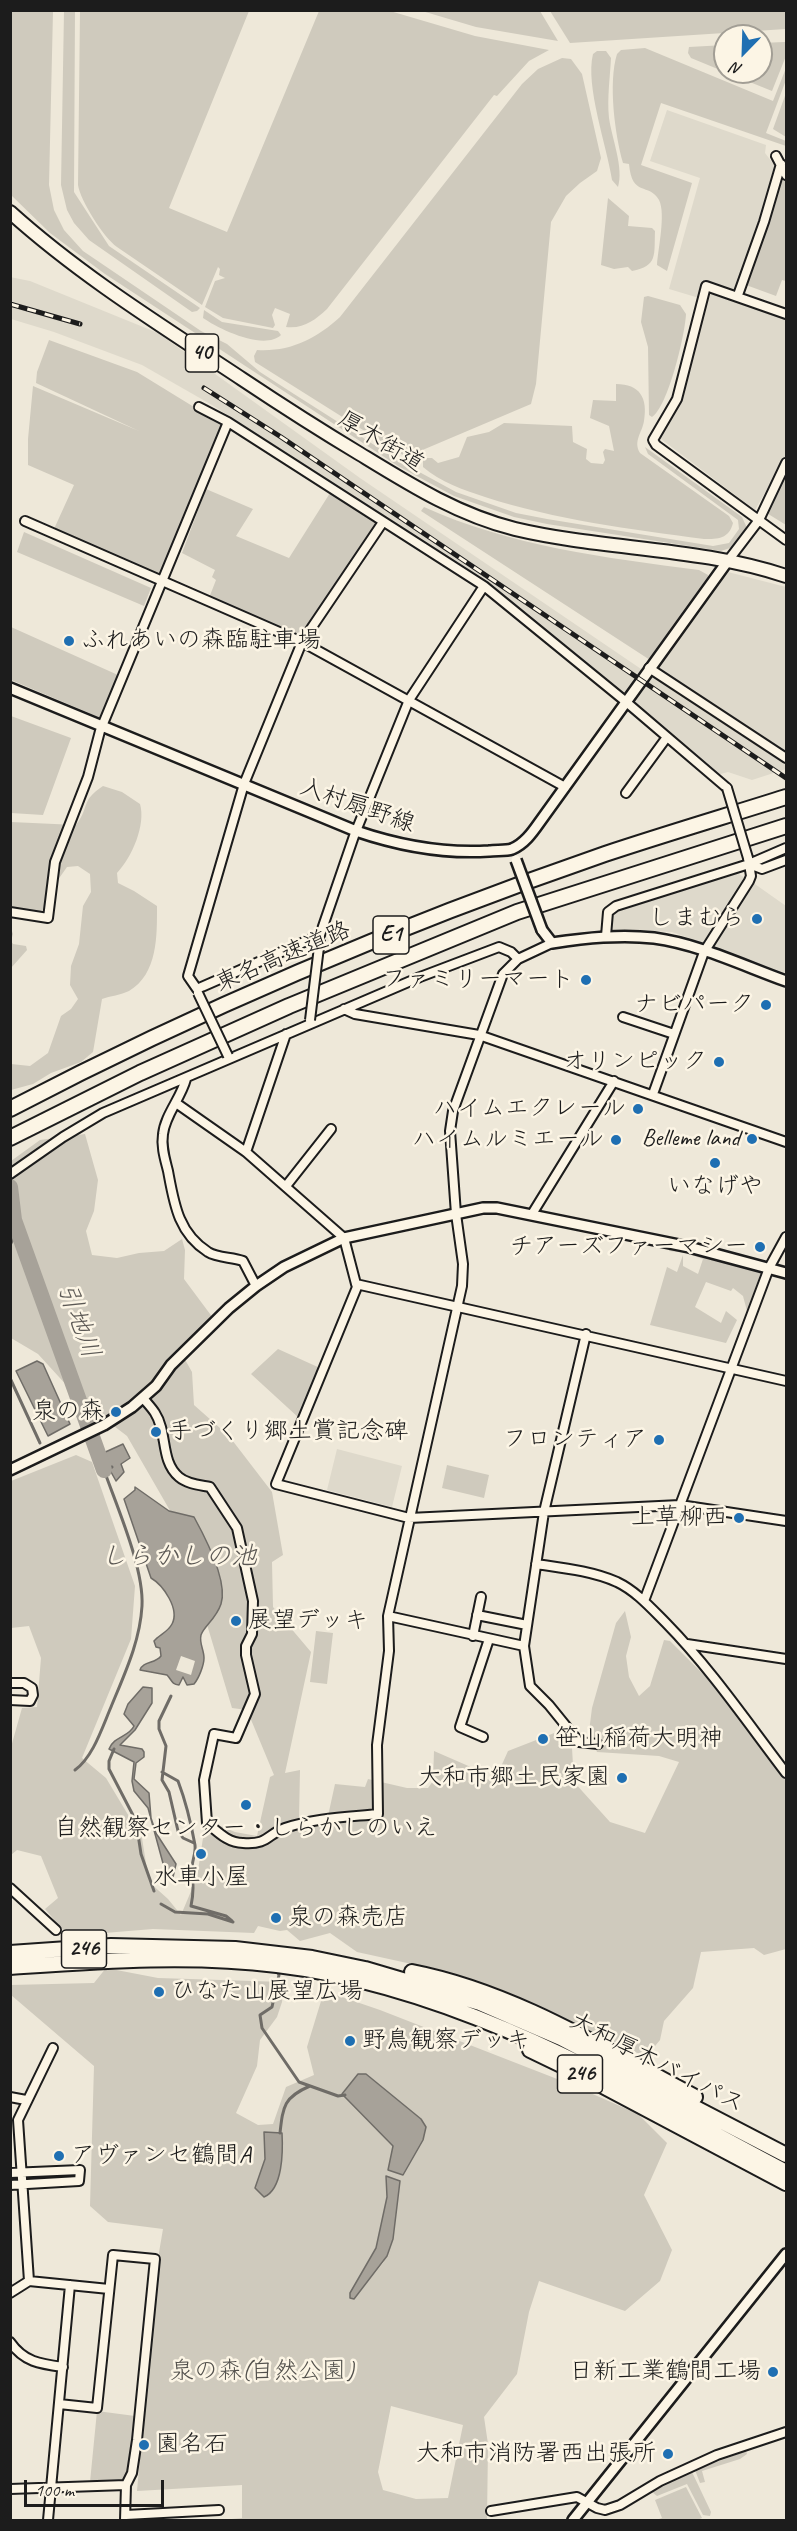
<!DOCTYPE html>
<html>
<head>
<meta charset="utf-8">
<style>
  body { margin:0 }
  #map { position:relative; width:797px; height:2531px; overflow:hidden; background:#eee8d9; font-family:Caveat,sans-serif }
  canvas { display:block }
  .frame { position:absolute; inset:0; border:12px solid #1c1c1c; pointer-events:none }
  .north { position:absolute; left:713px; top:24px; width:60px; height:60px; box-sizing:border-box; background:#fcf5e5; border:2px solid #a29e95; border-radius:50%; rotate:203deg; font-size:16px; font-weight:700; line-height:24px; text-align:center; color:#1c1c1c }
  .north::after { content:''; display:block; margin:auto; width:21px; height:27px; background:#1f6fb2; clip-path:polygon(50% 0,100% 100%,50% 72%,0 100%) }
  .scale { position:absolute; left:24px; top:2480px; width:140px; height:27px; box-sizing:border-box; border:3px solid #1c1c1c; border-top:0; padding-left:8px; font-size:18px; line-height:21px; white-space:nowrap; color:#1c1c1c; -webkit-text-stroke:4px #fcf5e5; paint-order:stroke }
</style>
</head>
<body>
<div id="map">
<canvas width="797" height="2531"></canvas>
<div class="frame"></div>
<div class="north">N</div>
<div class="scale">100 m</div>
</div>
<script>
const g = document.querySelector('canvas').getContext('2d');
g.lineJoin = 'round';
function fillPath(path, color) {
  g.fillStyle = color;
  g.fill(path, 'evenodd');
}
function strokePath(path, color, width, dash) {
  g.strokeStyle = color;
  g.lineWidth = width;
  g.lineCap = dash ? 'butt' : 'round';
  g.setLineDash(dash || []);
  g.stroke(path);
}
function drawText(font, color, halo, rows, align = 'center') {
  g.font = font + ' Caveat,"Klee One",sans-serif';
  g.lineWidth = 5;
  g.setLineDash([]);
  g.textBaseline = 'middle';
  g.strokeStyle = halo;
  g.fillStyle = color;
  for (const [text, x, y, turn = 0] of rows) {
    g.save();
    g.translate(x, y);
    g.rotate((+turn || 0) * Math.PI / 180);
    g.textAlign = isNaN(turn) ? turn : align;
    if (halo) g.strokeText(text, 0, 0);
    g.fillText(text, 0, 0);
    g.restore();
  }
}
fillPath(new Path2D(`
  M667,110L766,145L765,153L775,166L768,200L737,291L704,281L699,298L669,289L700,178L650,161Z
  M10,277L30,281L158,333L360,478L644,671L629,693H623L491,585L212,405L142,365L54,332L11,319Z
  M714,293L738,300L786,320V456L755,510L661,439V434L684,396L706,296Z
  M728,572L786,587V753L660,672L658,664L724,574Z
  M651,676L786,765V769L752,780L728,772L717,775L636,704L635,699Z
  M737,873L747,879L706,944L672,932L613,929V914L622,909Z
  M752,882L786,906V973L712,948L710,945Z
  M337,1449L402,1466L392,1507L327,1490Z`), '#ded9cb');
fillPath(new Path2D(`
  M10,11H53L49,185L54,210L64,230L83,251L201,331L227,344L260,372L294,394L401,462L456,492L516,513L547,519L713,546L729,543L739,529L738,520L648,454L645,447L742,517L747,528L733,547L721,551L547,524L514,517L454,496L398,466L105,274L50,233L11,195Z
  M64,11H75L74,192L109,246L200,308L197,311L192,312L89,240L74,223L67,210L61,185Z
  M80,11H249L169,208L227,232L319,11H390L475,36L549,50L529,61L497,96L494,95L327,309C315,320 304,329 286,327L290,314L275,308L272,315L275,325L273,328L223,318L205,307L215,281L225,278L219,275L220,269L218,267L202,305L117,247C104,238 80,200 78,185Z
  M422,11H540L558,41L476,27Z
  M550,11H786V29L570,43Z
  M784,42H786V56L772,91L725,72H761V43Z
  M725,45V72L691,58L688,53L689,47Z
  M645,48L773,101L786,68V80L766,133L786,141V146L661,103L641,165L692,183L667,271L657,265C658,249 666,214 659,200C649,182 632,198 629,164L623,163C615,135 608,83 617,54L621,50Z
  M597,51H606L611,58C610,78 607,98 609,118C612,139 624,168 618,187L612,180C607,146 585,86 593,54Z
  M562,58L571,59L582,74L601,158L597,171L580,183L566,196L551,222L536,384L531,404L406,457L255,362L254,356L257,350C290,352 316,339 340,317L522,84L538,69Z
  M786,93V137L773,129Z
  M781,176L786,182V281L782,280L776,296L746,285Z
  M608,198L629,216L628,226L652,228L655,231C654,255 658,266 632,271L628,267L614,269L601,265Z
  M648,296L680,305L686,314C685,335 668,407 652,417L649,415L648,347L641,322L644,297Z
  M204,310L222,322L278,331L281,335C264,351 219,329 203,318Z
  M49,340L137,372L220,423L222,428L163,572L155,574L54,529L74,485L28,465V439L33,386L139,431L36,383L37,372Z
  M616,384C640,384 648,398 644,421C642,433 633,441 640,453L729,516L733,523C729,539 718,539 704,539C630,529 556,520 485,497C464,490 440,482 423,467V458H432L438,463L459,457L467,437L489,432L504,423L572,426L573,442L587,449L586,459L591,463L603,464L605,460L603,452L605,449L614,451L609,426L590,418L593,400L616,401Z
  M786,468V525L765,512Z
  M206,489L253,509L236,536L289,558L330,493L377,522L302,637L209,598L216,580L212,577L215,570L182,553Z
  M424,507C510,546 606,558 699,570L708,575L709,578L650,660L421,511Z
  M24,532L151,588L144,606L17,552Z
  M11,627L118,675L101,718L11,680Z
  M11,716L71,738L43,815L11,813Z
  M103,786L122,792L140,804C146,825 132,857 117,873L118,883L134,891L157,906C157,935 158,974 129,991C121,995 110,996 102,999L93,1052L81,1062L51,1073L33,1084L11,1090V1064L30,1066L48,1053L61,1016L71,1009L78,999L70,985L71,966L79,944L83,906L91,892L90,874L78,866L67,867L48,894L45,908L38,913L11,908V822L76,825C90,807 80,801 103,786Z
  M11,928L13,934L11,941L13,944L26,946L27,950L11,968Z
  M85,1134L98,1180L94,1211L86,1231L92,1255L117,1258L139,1253L164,1251L182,1239L185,1250L184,1279L213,1318L179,1349L192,1372L194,1405L229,1436L272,1492L283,1555L272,1562L273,1607L311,1652L285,1773L300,1770L299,1819L328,1816L335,1784L365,1787L368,1779L407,1788H428L433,1781L434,1751L473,1768L471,1778L495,1780L508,1751L562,1730L577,1731L572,1748L574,1782L610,1822L645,1833L679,1762L659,1756L597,1752L589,1732L592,1708L616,1623L625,1611L631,1637L626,1656L629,1677L639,1696L650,1686L664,1640L670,1641L717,1688L786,1780V1949L764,1955L754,1948L701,1952L693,1988L664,2021L660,2040L646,2057L500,1989L439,1970L357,1952L330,1933L300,1941L287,1930L280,1931L258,1926L254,1933L153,1929L68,1936L45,1909L58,1898L41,1856L17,1850L11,1855V1747L22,1708L37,1707L41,1658L29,1626L11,1628V1481L76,1455L92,1462L135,1586L131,1639L82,1758L106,1778L142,1838L149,1882L168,1899L181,1915L197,1877L203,1838L218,1825L235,1832L257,1836L270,1777L274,1775L247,1710L232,1708L176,1521L127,1436L80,1400L38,1354L11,1338V1161L40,1140Z
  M669,1246L762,1270L747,1311L743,1296L733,1288L731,1291L706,1282L695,1307L721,1323L726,1311L737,1320L726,1343L650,1325L667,1267L677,1272L683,1255V1266L698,1274L703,1259L686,1253L669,1251Z
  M278,1349L320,1368L299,1418L251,1374Z
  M447,1465L489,1475L484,1498L442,1488Z
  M316,1631L333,1633L327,1684L310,1682Z
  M106,1968L158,1978L284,1982L282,2002L277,2017L260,2040L257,2066L236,2113L258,2125L273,2124L286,2087L314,2075L307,2047L325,1988L336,1995L380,2010L570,2084L638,2114L667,2143L644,2195L672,2250L660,2281L625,2311L539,2281L529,2312L517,2374L484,2417L488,2444L487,2520H221L242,2518V2485L137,2491L157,2264L163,2229L108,2222L90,2206L94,2066L11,1995L10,1985L94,1983ZM358,2074H366L421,2119L426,2127L393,2146L342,2094ZM386,2177L399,2181L393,2239L383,2263L354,2299L358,2279L376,2248L387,2197ZM391,2406L463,2425L448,2498L416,2499L383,2490L378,2472Z
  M97,2411L135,2416L127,2482H90Z
  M746,2451L747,2454L740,2459L702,2471L705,2482L700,2483L695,2470Z
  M692,2472L711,2512L710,2516L703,2515L687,2484L657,2496L652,2492Z
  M686,2487L702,2518L697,2520H656L662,2518L655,2500Z`), '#cfcabd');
const water = new Path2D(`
  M37,1361L43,1364L70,1424L48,1436L16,1371Z
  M123,1444L130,1458L121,1464L124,1472L116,1481L101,1454Z
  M135,1487L169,1511L194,1517C205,1537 228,1582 221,1604C216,1619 204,1626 201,1635C199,1643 204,1650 204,1658C204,1665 199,1678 194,1684L187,1685L183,1677L179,1685C171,1684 172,1680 167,1675L140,1670C143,1661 155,1664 161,1656L160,1648L156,1647L154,1641C159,1635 168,1632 172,1624C180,1609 163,1585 151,1578L124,1499L135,1490Z
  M143,1687L152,1688V1703L135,1730L120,1745L142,1749L144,1752V1757L136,1763L134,1779L149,1793L151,1818L156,1833L176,1864L173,1877L164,1867L148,1808L134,1791L132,1781L134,1762L109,1749C114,1736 129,1737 134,1726L124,1714L128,1704Z
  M358,2074H366L421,2119L426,2127L423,2140L403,2175L388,2170L393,2146L342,2094Z
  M264,2132L282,2133C283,2151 283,2189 264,2197L255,2188L265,2159Z
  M386,2176L400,2181L393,2239L387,2256L354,2299L350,2298V2293L376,2248L387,2197Z`);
fillPath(water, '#a7a299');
strokePath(water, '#6f6c67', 1.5);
fillPath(new Path2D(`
  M181,1656L195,1661L191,1675L176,1670Z`), '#eee8d9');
strokePath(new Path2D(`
  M10,1245L18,1229
  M10,1378L40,1443
  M171,1696L159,1721V1729L166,1746L162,1780L169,1792L178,1831L183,1838L194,1843
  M114,1749L109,1761V1769L136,1821L141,1854L154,1891
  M75,1770C93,1757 102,1728 111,1707C124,1675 140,1642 142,1606C144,1568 117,1507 104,1470L112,1467
  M162,1772L178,1781C186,1802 191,1823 195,1845C196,1853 192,1861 192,1868C193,1882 194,1892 191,1906L226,1916L232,1921
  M161,1904L175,1912L208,1914L233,1922
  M277,1971L279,1975L272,2007L260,2015L262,2028L299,2082L338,2096L345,2095
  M280,2133C283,2106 284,2097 310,2086`), '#6f6c67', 3);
strokePath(new Path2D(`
  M10,1187L14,1220L104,1470`), '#a7a299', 16);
const minor = new Path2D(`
  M776,156L786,175
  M738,295L764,222L781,164
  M786,314L706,286L677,399L653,440L656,445L786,540
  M199,407L228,422
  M25,521L302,642L565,787
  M383,522L302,642L244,784L188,976L197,989L320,935L354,836L409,700L484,586
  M727,562L759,520L786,463
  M649,668L786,758
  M626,793L667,737
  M749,864L762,869L786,860
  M10,912L48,918L55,862L88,777L100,731L228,422L484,586L625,701L727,788
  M606,936L608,912L616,906L749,864L786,848
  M344,1009L355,1014L479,1035L786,1142
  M623,1017L674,1034
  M186,1079C181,1098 165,1115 163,1134C161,1147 165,1159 168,1171C174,1203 178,1233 208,1252C217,1258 232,1257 243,1261L256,1286
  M653,1094L704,952L749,881L751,876L748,858
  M176,1103L246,1152L344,1238L356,1284L786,1381
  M246,1152L286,1034
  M10,1174L63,1137L103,1113L420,977L499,947L511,952L518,959
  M286,1186L331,1129
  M532,1214L614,1081
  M356,1284L357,1287L276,1484L409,1518L680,1505L786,1521
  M143,1398C147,1403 152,1408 155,1413C168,1433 160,1461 179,1477C187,1484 200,1485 210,1487L237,1528L253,1601L252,1634L246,1646V1655L255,1694L236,1738L214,1734L204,1780L207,1823C218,1832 228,1843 243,1843C269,1845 267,1834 285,1828C314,1818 348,1817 378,1814L377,1745L389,1651L388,1616L462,1286L463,1264L456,1214L450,1131L453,1111L503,974L518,959L552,943
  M536,1564C563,1568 592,1571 617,1582C636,1591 651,1608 666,1623C711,1669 747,1722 786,1773
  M644,1601L769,1268L786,1237
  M477,1615L527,1625
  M388,1616L524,1646L544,1512L586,1334
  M473,1636L481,1597
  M687,1644L786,1659
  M524,1646L530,1686L549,1705L579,1742L598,1744
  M10,1683H24L32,1688L33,1695L30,1701L10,1700
  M483,1737L460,1727L489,1639
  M10,1888L56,1930
  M10,2097L26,2100
  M10,2173L80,2170L79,2181L10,2185
  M29,2281L18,2120L53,2048
  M10,2293L29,2281L109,2289
  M10,2342C24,2362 40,2364 63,2367
  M59,2404L97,2408L113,2255L155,2259L137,2440L132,2473L126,2485L125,2520
  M10,2489L126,2485
  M491,2511L577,2497L597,2508L605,2510L620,2505L660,2481L717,2455L786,2432
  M126,2515L219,2510
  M48,2520L70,2285`);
const tertiary = new Path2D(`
  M10,688L356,831C400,846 443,854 489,851C496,850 506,851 512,849C524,844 532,833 539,823L727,562
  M542,930L552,943C586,938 620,934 654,938C699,944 744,966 786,981
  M10,1470L104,1425L132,1407L156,1386L171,1365L229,1308L256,1286L284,1267L344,1238L483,1208H497L689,1247L786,1273
  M573,2520L786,2254`);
const primary = new Path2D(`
  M10,212C81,276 162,326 242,379C281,405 320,430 360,454C409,484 458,515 515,529C604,550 699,547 786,576`);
const trunk = new Path2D(`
  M10,1953L111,1946L235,1949L312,1958L365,1969L480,2003L561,2038L786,2155
  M10,1967C99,1961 189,1954 277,1965C462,1987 625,2087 786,2172
  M412,1972C514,1992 604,2049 695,2097
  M530,2050L588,2078L786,2183`);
const motorway = new Path2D(`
  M10,1109C201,1009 402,924 605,854C665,834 726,816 786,797
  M10,1138L140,1073L289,1006L517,912L786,826`);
strokePath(minor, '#1c1c1c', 12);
strokePath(tertiary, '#1c1c1c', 14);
strokePath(primary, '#1c1c1c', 16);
strokePath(trunk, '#1c1c1c', 18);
strokePath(motorway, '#1c1c1c', 18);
strokePath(minor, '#fcf5e5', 8);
strokePath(tertiary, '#fcf5e5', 9);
strokePath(primary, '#fcf5e5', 12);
strokePath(trunk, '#fcf5e5', 14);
strokePath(motorway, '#fcf5e5', 14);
const rail = new Path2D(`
  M10,304L80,324
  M204,388L281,437L786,778`);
strokePath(rail, '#1c1c1c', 5);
strokePath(rail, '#fcf5e5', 3, [9]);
const minorBridge = new Path2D(`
  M727,788L748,858
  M198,993L228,1056
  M310,1020L320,939`);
const tertiaryBridge = new Path2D(`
  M516,860L542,930`);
strokePath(minorBridge, '#1c1c1c', 12, []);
strokePath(tertiaryBridge, '#1c1c1c', 14, []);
strokePath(minorBridge, '#fcf5e5', 8);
strokePath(tertiaryBridge, '#fcf5e5', 9);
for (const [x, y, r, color] of [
  [69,641,6,"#1f6fb2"],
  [757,919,6,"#1f6fb2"],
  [586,980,6,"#1f6fb2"],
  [766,1005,6,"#1f6fb2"],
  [719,1062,6,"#1f6fb2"],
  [638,1109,6,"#1f6fb2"],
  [752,1139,6,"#1f6fb2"],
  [616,1140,6,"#1f6fb2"],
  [715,1163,6,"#1f6fb2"],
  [760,1247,6,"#1f6fb2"],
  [116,1412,6,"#1f6fb2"],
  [156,1432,6,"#1f6fb2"],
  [659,1440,6,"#1f6fb2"],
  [739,1518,6,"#1f6fb2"],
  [236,1621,6,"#1f6fb2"],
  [543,1739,6,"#1f6fb2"],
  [622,1778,6,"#1f6fb2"],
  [246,1805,6,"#1f6fb2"],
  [201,1854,6,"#1f6fb2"],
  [276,1918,6,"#1f6fb2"],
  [159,1992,6,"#1f6fb2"],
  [350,2041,6,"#1f6fb2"],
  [59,2156,6,"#1f6fb2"],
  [773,2372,6,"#1f6fb2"],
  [144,2445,6,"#1f6fb2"],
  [668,2454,6,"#1f6fb2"]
]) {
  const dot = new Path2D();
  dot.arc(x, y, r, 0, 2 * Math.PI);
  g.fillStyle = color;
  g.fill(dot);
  strokePath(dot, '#fcf5e5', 2);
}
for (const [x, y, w] of [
  [202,353,33],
  [391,935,36],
  [84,1949,45],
  [580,2074,45]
]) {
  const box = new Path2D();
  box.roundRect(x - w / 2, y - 19, w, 38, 4.5);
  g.fillStyle = '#fcf5e5';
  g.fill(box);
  strokePath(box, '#1c1c1c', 1.5);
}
drawText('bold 22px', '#1c1c1c', null, [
  ["40",202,353],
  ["E1",391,935],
  ["246",84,1949],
  ["246",580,2074]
]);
drawText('24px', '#1c1c1c', '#fcf5e5', [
  ["厚木街道",381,442,31],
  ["入村扇野線",357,806,19],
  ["東名高速道路",283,957,-23],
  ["大和厚木バイパス",657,2063,27]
]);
drawText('24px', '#1c1c1c', '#fcf5e5', [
  ["ふれあいの森臨駐車場",81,641,"left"],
  ["しまむら",745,919],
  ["ファミリーマート",574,980],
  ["ナビパーク",754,1005],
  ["オリンピック",707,1062],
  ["ハイムエクレール",626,1109],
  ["Belleme land",740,1139],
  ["ハイムルミエール",604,1140],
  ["いなげや",715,1187,"center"],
  ["チアーズファーマシー",748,1247],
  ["泉の森",104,1412],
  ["手づくり郷土賞記念碑",168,1432,"left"],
  ["フロンティア",647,1440],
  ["上草柳西",727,1518],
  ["展望デッキ",248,1621,"left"],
  ["笹山稲荷大明神",555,1739,"left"],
  ["大和市郷土民家園",610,1778],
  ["自然観察センター・しらかしのいえ",246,1829,"center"],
  ["水車小屋",201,1878,"center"],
  ["泉の森売店",288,1918,"left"],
  ["ひなた山展望広場",171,1992,"left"],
  ["野鳥観察デッキ",362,2041,"left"],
  ["アヴァンセ鶴間A",71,2156,"left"],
  ["日新工業鶴間工場",761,2372],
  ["園名石",156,2445,"left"],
  ["大和市消防署西出張所",656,2454]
], 'right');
drawText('24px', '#52504c', '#fcf5e5', [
  ["泉の森(自然公園)",262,2372]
]);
drawText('italic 26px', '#5b5854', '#fcf5e5', [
  ["引地川",78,1321,70],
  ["しらかしの池",179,1557]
]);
</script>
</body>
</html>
